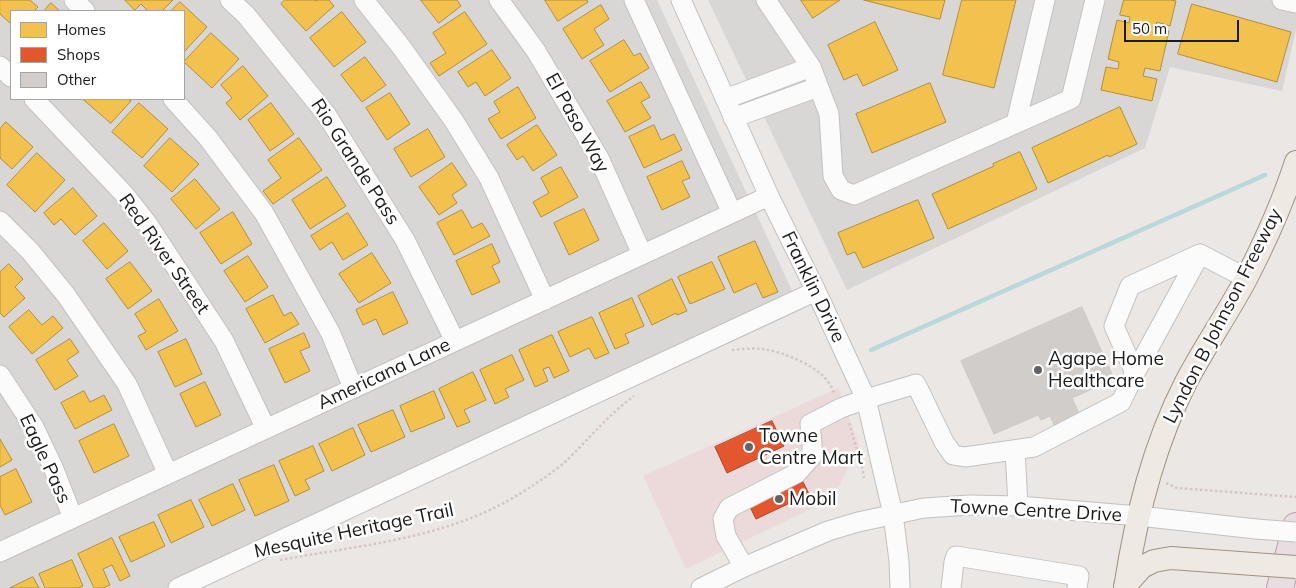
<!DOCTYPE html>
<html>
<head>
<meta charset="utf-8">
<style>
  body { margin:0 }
  #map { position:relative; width:1296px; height:588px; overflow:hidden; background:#eae7e4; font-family:Mulish,sans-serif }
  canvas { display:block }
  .legend { position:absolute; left:10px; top:10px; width:175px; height:90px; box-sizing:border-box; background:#fff; border:1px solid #a4a4a4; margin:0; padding:6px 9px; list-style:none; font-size:15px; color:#1b1b1b }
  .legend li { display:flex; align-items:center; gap:10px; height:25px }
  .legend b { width:25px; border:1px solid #a4a4a4 }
  .scale { position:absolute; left:1124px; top:20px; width:115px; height:22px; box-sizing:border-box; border:2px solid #1b1b1b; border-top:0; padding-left:6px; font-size:15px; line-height:18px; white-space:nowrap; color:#1b1b1b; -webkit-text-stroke:4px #fff; paint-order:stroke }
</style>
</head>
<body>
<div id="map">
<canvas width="1296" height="588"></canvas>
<ul class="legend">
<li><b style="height:14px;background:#f2c14e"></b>Homes</li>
<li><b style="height:14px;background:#e4572e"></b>Shops</li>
<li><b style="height:14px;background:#d1cdcb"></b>Other</li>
</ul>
<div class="scale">50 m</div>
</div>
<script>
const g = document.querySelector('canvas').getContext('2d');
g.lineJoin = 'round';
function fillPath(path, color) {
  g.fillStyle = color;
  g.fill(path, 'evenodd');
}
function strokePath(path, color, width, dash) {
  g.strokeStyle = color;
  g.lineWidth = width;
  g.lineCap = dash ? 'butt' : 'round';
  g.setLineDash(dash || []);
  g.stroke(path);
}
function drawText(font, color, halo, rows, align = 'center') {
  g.font = font + ' Mulish,sans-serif';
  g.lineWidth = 5;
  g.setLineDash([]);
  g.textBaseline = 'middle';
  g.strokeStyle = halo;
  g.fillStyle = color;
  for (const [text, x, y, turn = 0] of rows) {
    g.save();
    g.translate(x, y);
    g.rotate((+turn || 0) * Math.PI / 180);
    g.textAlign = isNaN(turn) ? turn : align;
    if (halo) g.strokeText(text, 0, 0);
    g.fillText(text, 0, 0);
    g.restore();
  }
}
fillPath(new Path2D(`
  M0,0H657L801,310L196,588H0ZM11,11H184V99H11Z
  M708,0H1296V30L1282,91L1170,67L1145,148L847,290Z`), '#d9d7d5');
fillPath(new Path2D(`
  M838,388L859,445L840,485L821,504L686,569L643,476Z`), '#ecdada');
const homes = new Path2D(`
  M0,0H30L38,7L34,11H11V24L0,14Z
  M125,0H173L162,11H148L141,4L135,10Z
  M285,0H315L316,1L318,0H329L334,6L306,31L281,4Z
  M421,0H457L461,6L439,23Z
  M545,0H587L588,2L558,21Z
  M801,0H840L813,18Z
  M864,0H945L940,19Z
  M962,0H1016L994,88L943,75Z
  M1124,0H1171L1176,1L1170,26L1157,22L1155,28L1169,31L1160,71L1145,68L1143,76L1157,79L1152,101L1101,90L1106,67L1118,69L1119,62L1108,59L1117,20L1129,23L1130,17L1120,15Z
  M180,2L207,27L184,52V11H171Z
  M51,3L60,11H44Z
  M1192,4L1291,32L1277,82L1178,54Z
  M601,5L609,19L594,29L604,45L582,59L563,29Z
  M342,12L366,42L334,67L310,38Z
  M465,12L487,44L439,76L430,63L446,53L433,33Z
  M875,22L898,70L863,86L857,74L844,80L828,45Z
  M211,33L239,59L212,88L184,62Z
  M624,40L634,56L640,53L649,68L610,92L590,61Z
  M492,50L511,78L485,96L476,82L468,87L458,72Z
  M365,57L386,85L362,102L341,75Z
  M243,66L268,96L240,120L226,103L232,98L221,85Z
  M641,82L650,97L641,102L651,118L625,132L607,101Z
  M930,83L946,122L872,153L856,114Z
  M518,87L536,118L501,139L488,119L500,112L494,102Z
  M390,93L410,124L387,140L366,108Z
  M83,99H128L131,101L111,123Z
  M139,103L168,129L142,158L112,132Z
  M271,103L294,134L270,151L248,120Z
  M1120,107L1137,144L1109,157L1108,155L1048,183L1032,148Z
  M6,122L33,147L12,169L0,158V129Z
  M537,125L557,155L533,171L523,156L517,160L507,145Z
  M654,125L661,140L674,134L682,150L644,168L629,137Z
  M428,129L445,157L411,177L394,149Z
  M170,138L199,164L172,192L144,166Z
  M299,138L322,170L273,204L263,191L281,178L268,160Z
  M1020,152L1037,189L948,229L932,194L994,166L993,164Z
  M37,153L65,180L35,212L7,185Z
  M682,161L690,178L682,181L690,197L662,210L647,177Z
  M452,163L467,185L452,195L457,203L439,215L419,187Z
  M561,167L578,197L541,217L533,202L549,193L541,178Z
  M327,177L346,206L310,229L292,200Z
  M195,179L220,209L196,229L171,199Z
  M73,188L97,216L75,235L61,219L54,225L44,213Z
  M918,200L934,238L863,268L855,252L847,255L838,233Z
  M584,209L599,240L569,255L554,223Z
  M462,210L472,228L482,223L490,236L454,255L437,223Z
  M233,212L252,244L221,264L200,233Z
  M348,213L368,245L343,260L332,242L320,250L311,236Z
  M104,223L128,251L107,269L83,241Z
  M755,241L778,292L763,298L756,283L734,293L718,257Z
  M492,244L500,262L492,266L500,282L472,295L456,261Z
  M372,253L391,283L359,303L339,274Z
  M248,256L268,287L245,302L224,271Z
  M130,262L152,291L128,309L106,279Z
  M712,262L725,289L690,304L678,277Z
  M9,264L23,279L15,287L25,298L4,317L0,313V272Z
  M672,279L687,311L677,315L676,313L652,325L638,296Z
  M393,292L408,323L383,335L376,319L363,325L356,310Z
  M273,295L284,316L291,312L299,324L265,343L246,309Z
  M632,298L644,326L625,334L629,343L615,349L599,313Z
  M159,299L178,331L146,350L138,336L146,332L135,314Z
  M29,310L42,325L53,316L63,328L32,354L9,327Z
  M592,317L609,353L595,359L589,348L570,357L558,332Z
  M304,333L310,347L300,351L310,371L285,383L269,349Z
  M552,335L569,371L554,378L549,367L543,369L548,381L535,387L519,350Z
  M70,339L79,352L67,360L78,376L55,390L36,360Z
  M186,339L202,374L175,387L158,352Z
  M512,355L524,380L505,389L509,397L495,404L480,370Z
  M473,372L486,400L464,410L470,422L457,427L439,389Z
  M205,382L221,415L196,427L180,394Z
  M84,391L90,402L104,395L112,410L75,429L61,403Z
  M434,391L445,418L411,432L400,406Z
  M393,410L405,437L371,452L358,425Z
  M114,424L129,456L94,473L79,441Z
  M353,428L365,455L332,471L319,444Z
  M0,439L12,460L0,467Z
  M313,446L324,471L305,480L310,489L295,496L279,461Z
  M274,465L289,501L255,516L239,480Z
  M16,469L32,502L5,515L0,505V477Z
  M233,484L245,510L212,526L199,500Z
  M191,500L204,527L171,543L158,515Z
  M154,522L165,546L131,562L119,537Z
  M112,538L130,576L120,581L112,565L103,569L110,585L103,588H94L78,554Z
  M72,560L83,586L78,588H45L39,574Z
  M33,577L39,588H10Z`);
fillPath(homes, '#f2c14e');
strokePath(homes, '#b28f3f', 1);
const shops = new Path2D(`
  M772,421L784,446L727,473L715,447Z
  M801,478L809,494L756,519L748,503Z`);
fillPath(shops, '#e4572e');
strokePath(shops, '#a84528', 1);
strokePath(new Path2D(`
  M871,350L1265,175`), '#b8d8dc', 4.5);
const building = new Path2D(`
  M1082,307L1114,379L1072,398L1080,415L1055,427L1050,416L1041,420L1038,415L994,434L961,361Z`);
fillPath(building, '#d1cdcb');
strokePath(building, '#cdc9c5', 1);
const minor = new Path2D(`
  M74,0L85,11
  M230,0L246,15L326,114L405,240L455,341
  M364,0L402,48L454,121L489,178L545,300
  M499,0L536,51L599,158L642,254
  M634,0L732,213
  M681,0L769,196L816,291L866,399L893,514L899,561L900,588
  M766,0L811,67L829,114L833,176L841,190L854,195L1071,99L1095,0
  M1282,0L1296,3
  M0,66L11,77
  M34,99L125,195L147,223L224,341L266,429
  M173,99L208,138L264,213L331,334L353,388
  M725,99L811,67
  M733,118L818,87
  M1016,123L1045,0
  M0,221L30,251L66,295L127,384L168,474
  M1135,373L1200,254
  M0,375L34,427L53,467L73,518
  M1015,450L1018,506
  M0,552L769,196
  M744,567L726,536L723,519L729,508L797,473L812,456V443L810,424L841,408L866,399L916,384L944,442L953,455L965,457L1034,447L1121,402L1135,373L1114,326L1130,286L1200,254L1246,278
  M178,588L816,291
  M701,588L744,567L828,531L858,522L924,508L970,505L1018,506L1139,516L1256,529
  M951,588L954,562L956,556L1079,576L1077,588`);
const major = new Path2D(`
  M1125,586L1142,567L1154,561L1171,558L1253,564
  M1125,588C1136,517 1153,446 1186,382C1205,346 1228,313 1247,277C1266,240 1283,202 1296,162`);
const highway = new Path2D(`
  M1280,588L1296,526`);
strokePath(minor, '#c2c1c0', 21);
strokePath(major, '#9f9282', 24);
strokePath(highway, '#bd9ca9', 28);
strokePath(new Path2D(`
  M732,350C742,349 753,348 763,349C783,352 810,363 824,377C829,382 832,388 835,394
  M849,423L862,466L864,478
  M1166,483L1177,488L1296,497
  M280,560C367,544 454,538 529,488C541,480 555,471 566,461C589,439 609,414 634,396`), '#d5c6c5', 2.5, [2.5, 2.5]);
strokePath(minor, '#fcfbfb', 19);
strokePath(major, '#efe9e3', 22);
strokePath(highway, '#e8dde0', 26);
const minorBridge = new Path2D(`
  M1256,529L1296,532`);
const majorBridge = new Path2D(`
  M1253,564L1296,567`);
strokePath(minorBridge, '#c2c1c0', 21, []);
strokePath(majorBridge, '#9f9282', 24, []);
strokePath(minorBridge, '#fcfbfb', 19);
strokePath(majorBridge, '#efe9e3', 22);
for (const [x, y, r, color] of [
  [1038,370,5,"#636261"],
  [749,447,5,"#636261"],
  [779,499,5,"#636261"]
]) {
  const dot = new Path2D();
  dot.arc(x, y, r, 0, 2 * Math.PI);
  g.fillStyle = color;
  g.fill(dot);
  strokePath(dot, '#fff', 2);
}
drawText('19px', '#1b1b1b', '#fff', [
  ["El Paso Way",577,123,61],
  ["Rio Grande Pass",355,162,57],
  ["Red River Street",164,254,55],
  ["Franklin Drive",813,287,64],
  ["Lyndon B Johnson Freeway",1223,316,-63],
  ["Americana Lane",384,374,-25],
  ["Eagle Pass",45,459,65],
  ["Towne Centre Drive",1036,511,3],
  ["Mesquite Heritage Trail",354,531,-12]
]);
drawText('19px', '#1b1b1b', '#fff', [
  ["Agape Home",1048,359],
  ["Healthcare",1048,381],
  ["Towne",759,436],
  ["Centre Mart",759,458],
  ["Mobil",789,499]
], 'left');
</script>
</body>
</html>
